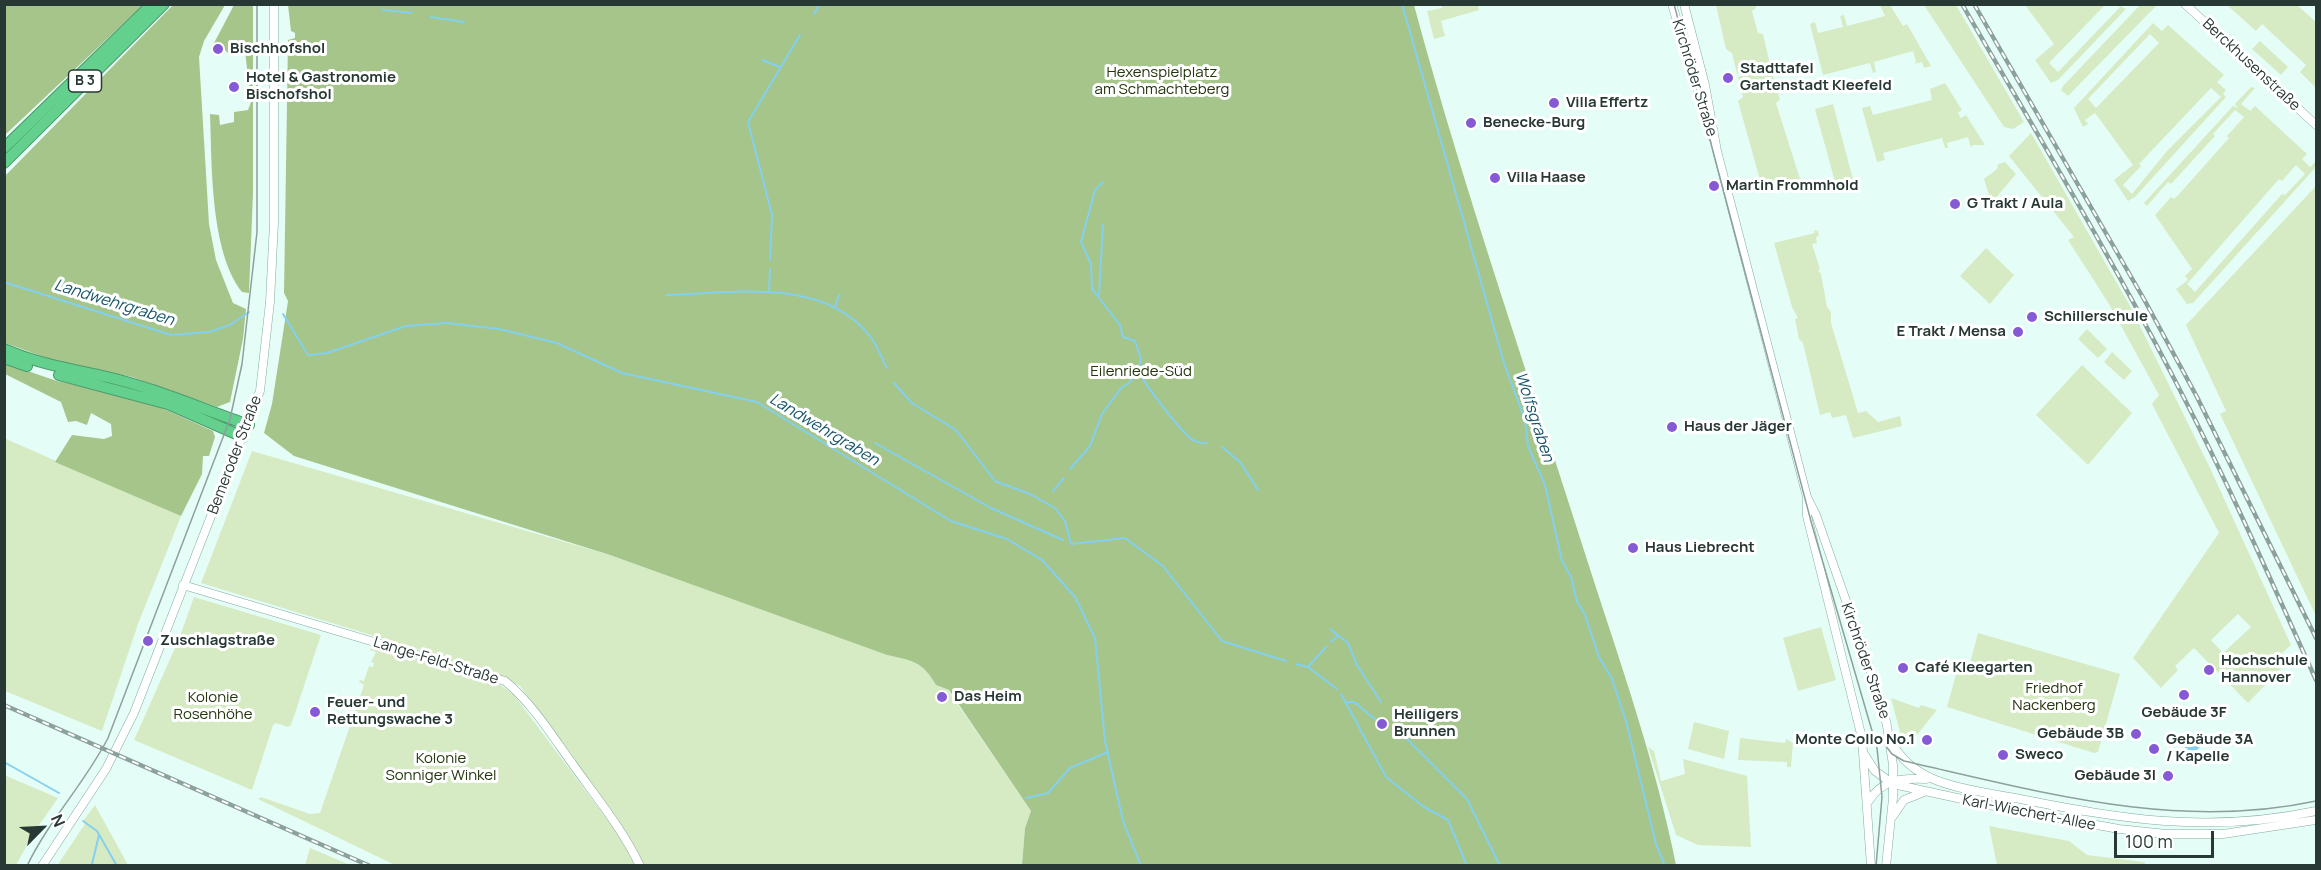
<!DOCTYPE html>
<html>
<head>
<meta charset="utf-8">
<style>
  body { margin:0 }
  #map { position:relative; width:2321px; height:870px; overflow:hidden; background:#e5fdf7; font-family:Manrope,sans-serif }
  canvas { display:block }
  .frame { position:absolute; inset:0; border:6px solid #283835; pointer-events:none }
  .north { position:absolute; left:12px; top:798px; width:60px; height:60px; -webkit-text-stroke:4px #fff; paint-order:stroke; rotate:66deg; font-size:16px; font-weight:700; line-height:24px; text-align:center; color:#283835 }
  .north::after { content:''; display:block; margin:auto; width:21px; height:27px; background:#283835; clip-path:polygon(50% 0,100% 100%,50% 72%,0 100%) }
  .scale { position:absolute; left:2114px; top:831px; width:100px; height:27px; box-sizing:border-box; border:3px solid #283835; border-top:0; padding-left:8px; font-size:18px; line-height:21px; white-space:nowrap; color:#283835; -webkit-text-stroke:4px #fff; paint-order:stroke }
</style>
</head>
<body>
<div id="map">
<canvas width="2321" height="870"></canvas>
<div class="frame"></div>
<div class="north">N</div>
<div class="scale">100 m</div>
</div>
<script>
const g = document.querySelector('canvas').getContext('2d');
g.lineJoin = 'round';
function fillPath(path, color) {
  g.fillStyle = color;
  g.fill(path, 'evenodd');
}
function strokePath(path, color, width, dash) {
  g.strokeStyle = color;
  g.lineWidth = width;
  g.lineCap = dash ? 'butt' : 'round';
  g.setLineDash(dash || []);
  g.stroke(path);
}
function drawText(font, color, halo, rows, align = 'center') {
  g.font = font + ' Manrope,sans-serif';
  g.lineWidth = 6;
  g.setLineDash([]);
  g.textBaseline = 'middle';
  g.strokeStyle = halo;
  g.fillStyle = color;
  for (const [text, x, y, turn = 0] of rows) {
    g.save();
    g.translate(x, y);
    g.rotate((+turn || 0) * Math.PI / 180);
    g.textAlign = isNaN(turn) ? turn : align;
    if (halo) g.strokeText(text, 0, 0);
    g.fillText(text, 0, 0);
    g.restore();
  }
}
fillPath(new Path2D(`
  M1442,4L1478,5L1479,10L1441,21L1445,36L1434,39L1427,11L1442,8Z
  M2141,4L2157,5L2068,96L2061,90L2063,86Z
  M1716,5H1755L1756,8L1752,11L1758,33L1763,34L1770,65L1737,74L1732,53L1726,49Z
  M1880,5H1890L1903,26L1907,24L1931,66L1924,68L1922,62L1914,64L1916,62L1913,51L1874,62L1876,72L1873,73L1870,63L1823,75L1810,24L1815,22L1818,33L1843,27L1840,16L1844,15L1847,26L1885,16Z
  M1924,5H1956L2024,122L2013,129L2004,127Z
  M2025,5H2105L2049,63L2058,72L2120,7L2118,5L2126,9L2058,80L2051,83L2035,60L2054,44Z
  M2227,5H2297L2316,22V88L2300,72L2306,65L2262,24L2256,31Z
  M2153,23L2162,31L2168,25L2224,75L2217,82L2226,90L2223,94L2226,97L2135,197L2128,201L2114,180L2133,165L2095,113L2085,120L2088,124L2083,127L2074,108ZM2150,34L2159,43L2096,108L2088,99ZM2211,88L2221,97L2167,151L2132,194L2123,185L2141,166L2139,164Z
  M2260,41L2288,67L2281,75L2252,49Z
  M1771,69L1780,100L1776,103L1800,179L1763,191L1738,101L1743,97L1738,77Z
  M1945,83L1962,110L1958,113L1961,118L1966,115L1985,145H1973L1971,148L1968,137L1947,143L1948,148H1945L1942,138L1883,153L1885,160L1877,162L1862,108L1870,106L1873,115L1932,100L1930,89Z
  M2251,87L2255,88L2241,104L2250,111L2255,106L2307,154L2302,159L2310,167L2316,161V167L2193,303L2187,304L2176,289L2188,280L2185,276L2192,269L2155,215L2171,197L2174,199L2180,193L2229,138L2227,136L2244,117L2235,110L2213,134L2215,136L2171,184L2168,182L2147,206L2144,203L2233,106L2238,108L2235,104ZM2296,165L2305,174L2285,195L2282,194L2195,292L2187,284L2279,179L2282,181Z
  M1833,104L1854,183L1837,189L1815,109Z
  M2031,133L2130,306L2210,468L2291,645L2281,654L2286,663L2248,703L2194,648L2175,666L2178,670L2161,688L2133,658L2219,533L2152,404L2159,395L2109,304L2068,240L2074,237L2009,156ZM2238,614L2251,627L2223,653L2211,640Z
  M2005,162L2016,174L1995,199L1989,195L1984,179L1997,169L1998,164Z
  M2316,186V616L2220,414L2226,411L2186,325Z
  M1814,230L1818,231L1819,236L1816,237L1817,243L1812,244L1820,269L1818,270L1821,274L1827,307L1831,312V323L1858,413L1866,411L1878,422L1900,416L1902,426L1853,438L1846,415L1832,418L1830,412L1820,415L1803,343L1799,339L1795,319L1798,318L1792,307L1774,243L1815,233Z
  M1986,248L2014,275L1990,304L1960,276Z
  M2087,329L2107,349L2098,358L2078,339Z
  M2112,352L2132,371L2124,380L2104,362Z
  M2082,365L2132,413L2088,465L2036,415Z
  M4,438L181,516L138,624L102,731L5,691Z
  M252,451L610,555L887,655C913,661 922,661 936,685L948,690L1031,811L1025,828L1022,865H644L627,833L520,686L492,672L201,583Z
  M194,597L321,635L291,725L288,727L276,723L273,725L252,790L134,740L179,639Z
  M1821,627L1836,680L1798,691L1783,638Z
  M1978,633L2120,674L2098,752L2094,753L1947,707L1960,660L1970,663Z
  M371,647L498,683L514,695L621,838L635,865H395L258,799L261,797L310,814L320,813L364,685L359,682L360,680L364,681L369,666L373,667L374,663L371,662L376,652L370,650Z
  M1891,698L1919,708L1921,705L1937,710L1907,747L1901,736Z
  M1694,722L1729,731L1724,759L1688,749Z
  M1740,738L1785,743L1786,739L1793,743L1791,767H1787V762L1738,760Z
  M1648,747L1654,751L1661,781L1685,774L1683,759L1747,776L1751,847L1698,845L1676,835Z
  M4,775L58,798L35,831L16,865H5Z
  M95,805L128,865L57,866L85,824L83,821Z
  M1989,826L2069,841L2087,855L2144,862L2146,865H1997Z
  M310,848L350,865H305Z`), '#d6ebc4');
fillPath(new Path2D(`
  M5,4H143V5L5,135Z
  M173,5H225L204,41L199,57L209,224L216,260L233,303L246,309L243,339L230,402L217,407L132,377L61,363L5,343L4,177Z
  M234,5H253V193L249,293L242,292C210,251 212,165 210,114L219,115L220,125L234,122V112L248,110L251,102L245,51L229,54L224,49L217,51L212,47Z
  M288,5H1414C1465,194 1530,379 1589,566C1621,665 1656,764 1676,865H1022L1025,828L1031,811L949,690L936,685C922,661 913,661 887,655L610,555L294,456L264,433L272,404L288,301L284,293L288,40L295,38V33L291,31Z
  M4,363L57,381L142,399L213,431L215,437L209,456H203L202,474L181,516L55,462L72,435L104,439L112,436L111,424L91,413L87,425L76,421L68,422L61,402L5,374Z`), '#a6c58a');
fillPath(new Path2D(`
  M2198,735L2205,742L2188,759L2190,762L2188,764L2178,754Z`), '#84d0ef');
strokePath(new Path2D(`
  M1402,4L1504,363L1525,420L1528,446L1545,485L1562,561L1571,577L1577,601L1585,615L1599,657L1612,679L1626,721L1656,844L1665,866
  M383,10L412,13
  M814,14L820,4
  M431,17L464,22
  M762,60L780,67
  M770,260L772,215L748,122L800,35
  M4,282L171,335L209,332L230,325L249,312
  M769,292L770,269
  M666,295C733,293 827,276 872,339C878,348 882,359 887,368
  M1099,295L1103,225
  M835,307L839,295
  M283,314L308,355L327,353L406,326L447,323L499,329L557,343L622,373L757,402L951,521L1007,539L1042,560L1075,597L1095,638L1105,741L1123,821L1141,866
  M1139,372C1146,386 1180,431 1193,440C1197,443 1202,443 1207,443
  M894,383L912,403L956,430L995,481L1030,494L1055,508L1065,521L1071,544L1125,538L1163,566L1222,641L1286,661
  M875,443L991,508L1063,540
  M1222,447L1240,462L1258,490
  M1070,469L1090,446L1102,414L1121,388L1129,383L1138,371L1141,359L1135,341L1123,337L1120,325L1092,289L1091,264L1081,242L1095,190L1103,182
  M1053,491L1064,478
  M1330,629L1348,643L1357,665L1381,702
  M1331,642L1338,635
  M1296,664L1308,667L1337,689
  M1308,667L1326,647
  M1341,694L1386,777L1424,807L1448,820L1467,866
  M1347,702H1354L1376,720
  M1399,731L1467,799L1500,866
  M4,762L59,793
  M1026,798L1048,793L1070,768L1108,752
  M83,821L97,831L117,866
  M92,864L99,835`), '#84d0ef', 2);
const secondary = new Path2D(`
  M1672,4L1711,136
  M1684,4L1705,85L1717,151L1807,497L1816,515L1882,704L1887,726L1893,765V798L1886,866
  M2185,4L2316,125
  M1807,499V516L1862,738L1871,866
  M183,585L505,681C533,704 553,737 574,766C597,798 623,830 640,866
  M1892,743C1916,787 1970,789 2015,798C2121,819 2208,834 2316,811
  M1864,754L1875,771L1893,784L2003,808L2119,829L2166,834H2223L2316,820
  M1868,802C1882,779 1902,778 1926,779
  M1893,816L1904,800L1924,792
  M42,866L106,769L134,713L260,391L270,302L274,222V4`);
const highway = new Path2D(`
  M4,148L152,4
  M4,163L164,4
  M4,349C38,364 72,369 107,377C155,388 202,409 249,425
  M4,358L27,366
  M59,375L168,404L243,437`);
strokePath(secondary, '#84aba1', 9);
strokePath(highway, '#4e9b6e', 12);
strokePath(secondary, '#fff', 8);
strokePath(highway, '#63d08d', 10);
strokePath(new Path2D(`
  M1674,4L1812,525L1877,748L1882,797L1876,866
  M1878,736L1892,754L1904,761C2041,792 2177,831 2316,801
  M27,866C49,820 85,783 108,738L230,419L242,364L257,232V4`), '#8ca09c', 1.5);
const rail = new Path2D(`
  M1962,4C2037,134 2115,263 2183,396C2231,489 2273,585 2316,680
  M1974,4L2145,301L2197,397L2316,638
  M4,705L370,866`);
strokePath(rail, '#8ca09c', 4.5);
strokePath(rail, '#fff', 2, [7]);
for (const [x, y, r, color] of [
  [218,49,6,"#855bd5"],
  [1728,78,6,"#855bd5"],
  [234,87,6,"#855bd5"],
  [1554,103,6,"#855bd5"],
  [1471,123,6,"#855bd5"],
  [1495,178,6,"#855bd5"],
  [1714,186,6,"#855bd5"],
  [1955,204,6,"#855bd5"],
  [2032,317,6,"#855bd5"],
  [2018,332,6,"#855bd5"],
  [1672,427,6,"#855bd5"],
  [1633,548,6,"#855bd5"],
  [148,641,6,"#855bd5"],
  [1903,668,6,"#855bd5"],
  [2209,670,6,"#855bd5"],
  [2184,695,6,"#855bd5"],
  [942,697,6,"#855bd5"],
  [315,712,6,"#855bd5"],
  [1382,724,6,"#855bd5"],
  [2136,734,6,"#855bd5"],
  [1927,740,6,"#855bd5"],
  [2154,749,6,"#855bd5"],
  [2003,755,6,"#855bd5"],
  [2168,776,6,"#855bd5"]
]) {
  const dot = new Path2D();
  dot.arc(x, y, r, 0, 2 * Math.PI);
  g.fillStyle = color;
  g.fill(dot);
  strokePath(dot, '#fff', 2);
}
for (const [x, y, w] of [
  [85,81,33]
]) {
  const box = new Path2D();
  box.roundRect(x - w / 2, y - 11, w, 22, 4.5);
  g.fillStyle = '#fff';
  g.fill(box);
  strokePath(box, '#283835', 1.5);
}
drawText('bold 14px', '#283835', null, [
  ["B 3",85,81]
]);
drawText('bold 15px', '#283835', '#fff', [
  ["Bischhofshol",230,49],
  ["Stadttafel",1740,69],
  ["Gartenstadt Kleefeld",1740,86],
  ["Hotel & Gastronomie",246,78],
  ["Bischofshol",246,95],
  ["Villa Effertz",1566,103],
  ["Benecke-Burg",1483,123],
  ["Villa Haase",1507,178],
  ["Martin Frommhold",1726,186],
  ["G Trakt / Aula",1967,204],
  ["Schillerschule",2044,317],
  ["E Trakt / Mensa",2006,332,"right"],
  ["Haus der Jäger",1684,427],
  ["Haus Liebrecht",1645,548],
  ["Zuschlagstraße",160,641],
  ["Hochschule",2221,661],
  ["Hannover",2221,678],
  ["Café Kleegarten",1915,668],
  ["Das Heim",954,697],
  ["Feuer- und",327,703],
  ["Rettungswache 3",327,720],
  ["Gebäude 3F",2184,713,"center"],
  ["Heiligers",1394,715],
  ["Brunnen",1394,732],
  ["Gebäude 3B",2124,734,"right"],
  ["Monte Collo No.1",1915,740,"right"],
  ["Gebäude 3A",2166,740],
  ["/ Kapelle",2166,757],
  ["Sweco",2015,755],
  ["Gebäude 3I",2156,776,"right"]
], 'left');
drawText('15px', '#283835', '#fff', [
  ["Berckhusenstraße",2251,65,43],
  ["Kirchröder Straße",1694,78,73],
  ["Bemeroder Straße",235,455,-69],
  ["Lange-Feld-Straße",436,661,17],
  ["Kirchröder Straße",1865,661,71],
  ["Karl-Wiechert-Allee",2029,813,11]
]);
drawText('15px', '#23360c', '#fff', [
  ["Hexenspielplatz",1162,73],
  ["am Schmachteberg",1162,90],
  ["Eilenriede-Süd",1141,372],
  ["Friedhof",2054,689],
  ["Nackenberg",2054,706],
  ["Kolonie",213,698],
  ["Rosenhöhe",213,715],
  ["Kolonie",441,759],
  ["Sonniger Winkel",441,776]
]);
drawText('italic 16px', '#17556a', '#fff', [
  ["Landwehrgraben",114,303,17],
  ["Wolfsgraben",1534,417,72],
  ["Landwehrgraben",824,430,31]
]);
</script>
</body>
</html>
